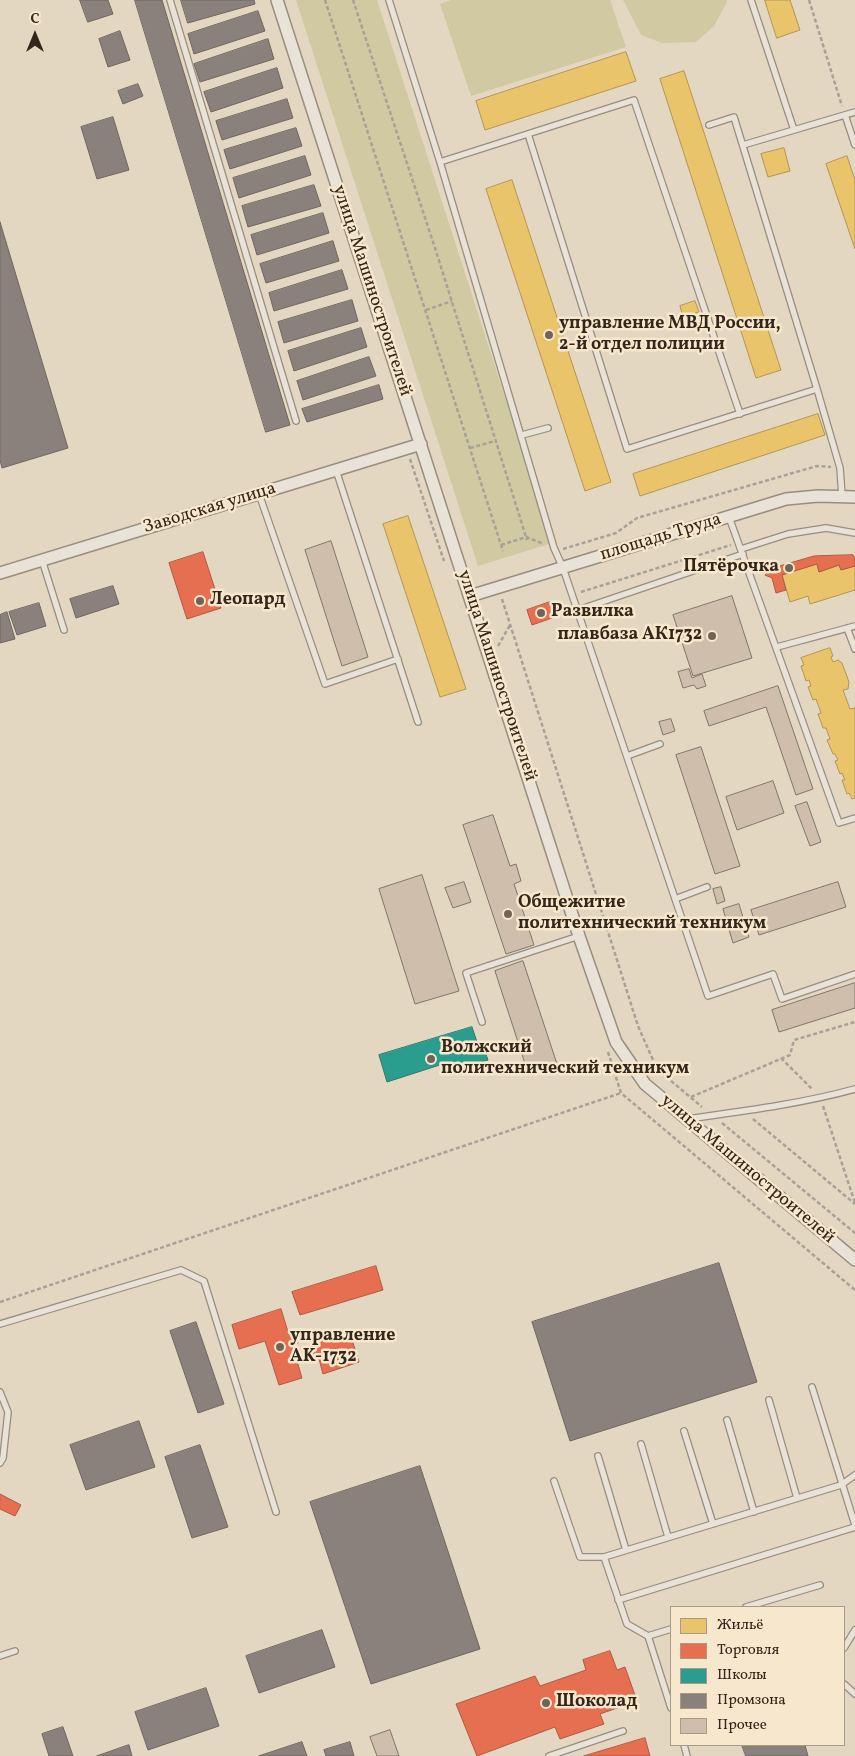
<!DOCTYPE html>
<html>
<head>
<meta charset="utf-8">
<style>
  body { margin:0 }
  #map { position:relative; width:855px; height:1756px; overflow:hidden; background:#e3d7c1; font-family:Vollkorn,serif }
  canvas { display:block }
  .legend { position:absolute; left:670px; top:1606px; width:175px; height:140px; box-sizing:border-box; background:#f7e8cd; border:1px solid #a99a85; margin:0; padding:6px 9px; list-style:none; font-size:15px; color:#33261a }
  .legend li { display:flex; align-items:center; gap:10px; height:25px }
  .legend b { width:25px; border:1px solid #a99a85 }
  .north { position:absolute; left:10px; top:10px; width:50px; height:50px; -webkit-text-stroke:4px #f7e8cd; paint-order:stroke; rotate:0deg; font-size:14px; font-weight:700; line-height:20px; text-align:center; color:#33261a }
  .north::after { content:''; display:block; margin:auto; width:18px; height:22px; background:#33261a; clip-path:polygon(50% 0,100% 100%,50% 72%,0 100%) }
</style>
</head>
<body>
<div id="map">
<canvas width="855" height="1756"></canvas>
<ul class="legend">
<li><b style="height:14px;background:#e9c46a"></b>Жильё</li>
<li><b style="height:14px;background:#e76f51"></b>Торговля</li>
<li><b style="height:14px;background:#2a9d8f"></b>Школы</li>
<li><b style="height:14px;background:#8a817c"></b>Промзона</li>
<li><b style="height:14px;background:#cfbeac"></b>Прочее</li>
</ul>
<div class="north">С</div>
</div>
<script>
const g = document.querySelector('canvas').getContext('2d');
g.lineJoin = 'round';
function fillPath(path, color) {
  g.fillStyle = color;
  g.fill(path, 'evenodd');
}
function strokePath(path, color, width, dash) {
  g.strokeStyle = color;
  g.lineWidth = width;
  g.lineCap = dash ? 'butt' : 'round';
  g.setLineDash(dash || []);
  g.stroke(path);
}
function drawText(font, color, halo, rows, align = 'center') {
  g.font = font + ' Vollkorn,serif';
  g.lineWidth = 5;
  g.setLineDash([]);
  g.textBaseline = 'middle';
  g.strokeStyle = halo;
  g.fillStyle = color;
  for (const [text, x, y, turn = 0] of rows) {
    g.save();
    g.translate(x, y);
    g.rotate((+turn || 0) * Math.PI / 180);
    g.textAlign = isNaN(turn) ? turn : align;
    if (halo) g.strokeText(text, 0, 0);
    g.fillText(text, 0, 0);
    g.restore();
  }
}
fillPath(new Path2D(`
  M296,0H377L552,543L478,566Z
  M451,0H610L626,47L471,96L440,4Z
  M623,0H726L727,2L714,26L696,42L662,43L641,35Z`), '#d1c9a1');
const homes = new Path2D(`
  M765,0H790L800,30L777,38Z
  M626,52L636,81L485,130L476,101Z
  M684,71L781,370L756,378L660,79Z
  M784,148L790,171L768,177L761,154Z
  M847,156L855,180V249L826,164Z
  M512,180L611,482L585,491L486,189Z
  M695,301L699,312L683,317L680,306Z
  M818,414L825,435L640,496L633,474Z
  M408,516L466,689L440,697L383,524Z
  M817,564L819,572L839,565L841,570L855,566V590L810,604L808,596L790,602L782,575Z
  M830,648L833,656L831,657L833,662L838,660L842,663L849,682L848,689L843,690L850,709L855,708V798L852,799L849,793L847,794L842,780H845L842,773L840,774L835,761L838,760L835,754H833L827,740L830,739L826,728H823L818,714L821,713L816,699L813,700L808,687L811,686L809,680L806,681L801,666L804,665L801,658Z`);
fillPath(homes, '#e9c46a');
strokePath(homes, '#b29552', 1);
const shops = new Path2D(`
  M203,552L221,608L187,619L169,563Z
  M853,555L855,558V566L841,570L839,565L819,572L817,564L782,575L786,590L776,593L772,578L765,575L769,569L814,556Z
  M550,602L555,617L532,625L527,610Z
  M376,1266L383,1290L300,1315L292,1292Z
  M281,1309L289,1335L294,1333L298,1343L292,1344L302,1378L279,1385L265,1341L239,1349L232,1325Z
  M349,1330L359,1362L323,1374L319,1359L312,1361L308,1349L315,1347L313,1341Z
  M0,1494L21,1505L15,1516L0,1509Z
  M610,1651L617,1670L625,1667L637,1701L600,1714L604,1724L560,1739L555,1727L477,1756L456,1704L535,1676L540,1686L586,1670L583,1660Z
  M645,1738L650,1756H584Z`);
fillPath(shops, '#e76f51');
strokePath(shops, '#b15940', 1);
const schools = new Path2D(`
  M472,1027L480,1051L484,1049L488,1060L453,1073L449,1062L387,1082L379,1055Z`);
fillPath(schools, '#2a9d8f');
strokePath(schools, '#2d796c', 1);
const industry = new Path2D(`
  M80,0H108L113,14L88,22Z
  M135,0H162L290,425L266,432Z
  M181,0H254L255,4L188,23Z
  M258,11L265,31L194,54L188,34Z
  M120,31L130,60L108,67L99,39Z
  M268,39L274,59L200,82L194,64Z
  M277,68L283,88L211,112L204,92Z
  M138,84L143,96L123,104L118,91Z
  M287,99L293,118L222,140L216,121Z
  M113,117L129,170L97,179L81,127Z
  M296,128L302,146L230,169L224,150Z
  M305,156L311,175L239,198L233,178Z
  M314,185L321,206L248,227L242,206Z
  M323,213L329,233L257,255L251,235Z
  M0,222L68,448L2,468L0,460Z
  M333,241L339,261L266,283L260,264Z
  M342,270L348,289L274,311L269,293Z
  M352,300L358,321L284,343L278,322Z
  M361,328L367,347L294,371L288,351Z
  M369,357L376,376L303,400L297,381Z
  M379,385L383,399L307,422L302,409Z
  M113,586L119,604L76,618L70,599Z
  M39,603L46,626L17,635L9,612Z
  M7,612L15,639L0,643V615Z
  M719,1263L757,1382L570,1441L532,1322Z
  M196,1322L224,1404L198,1413L170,1331Z
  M139,1421L155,1467L86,1490L70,1445Z
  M200,1445L228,1527L192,1538L165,1457Z
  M420,1466L480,1649L371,1684L310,1502Z
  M322,1630L335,1667L259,1693L246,1656Z
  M206,1688L219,1726L148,1750L135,1712Z
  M63,1727L73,1756H49L42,1734Z
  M302,1742L307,1756H259Z
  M350,1742L354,1756H326L324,1750Z
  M129,1745L132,1756H97Z
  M742,1745H805L808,1756H746Z`);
fillPath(industry, '#8a817c');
strokePath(industry, '#70665f', 1);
const building = new Path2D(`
  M331,541L368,657L342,666L305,550Z
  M732,596L752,658L693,676L673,615Z
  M689,669L692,678L702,674L706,686L697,689L694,685L683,688L678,672Z
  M778,686L813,789L796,795L766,707L709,726L704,711Z
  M671,719L675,731L663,735L659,722Z
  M701,747L740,866L715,874L676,755Z
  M773,781L784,813L737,830L726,797Z
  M807,802L821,842L810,846L795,806Z
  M493,815L510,866L516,864L521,881L514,884L534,945L506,954L463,825Z
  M422,875L459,991L415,1004L379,889Z
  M464,882L471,902L453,908L445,888Z
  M838,882L846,907L759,935L751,910Z
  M721,887L725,901L717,904L713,889Z
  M739,904L749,937L733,943L723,909Z
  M523,961L557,1064L528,1073L495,971Z
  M855,983V1008L779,1032L772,1010Z
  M390,1730L399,1756H377L370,1737Z`);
fillPath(building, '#cfbeac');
strokePath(building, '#7e766a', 1);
const service = new Path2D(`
  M170,0L296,421
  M389,0L440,162L634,100L740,414
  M845,115L855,145
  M709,125L734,117L817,389L840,468L842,496
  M794,130L855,112
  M528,134L627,449L817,389
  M743,145L794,130L751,0
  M440,162L554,548L563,568L708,996L773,974L782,999L855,974
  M522,435L548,428
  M336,470L418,722
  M259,494L325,684L398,659
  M729,517L839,823L855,818
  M741,549L788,534L826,528L855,533
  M42,560L64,630
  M578,610L743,554
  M847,628L855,649
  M777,647L855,626
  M627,756L660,744
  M675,899L707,887
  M482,1022L466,973L579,936
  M687,1119C744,1111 800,1104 855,1089
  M0,1324L181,1270L204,1281L276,1512
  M812,1387L855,1525
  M0,1392L8,1412L3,1458L0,1463
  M769,1400L797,1498
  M727,1420L754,1512
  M684,1431L713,1524
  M641,1444L668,1537
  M598,1456L626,1550
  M554,1481L580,1557H604L841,1485L855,1475
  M604,1557L627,1624L648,1636L671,1708
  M618,1600L855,1527
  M746,1607L820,1585
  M648,1636L671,1629
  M844,1648L855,1630
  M0,1656L15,1651
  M844,1684L855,1694
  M684,1745L687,1756
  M549,1756L623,1731`);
const minor = new Path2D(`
  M277,0L579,936L616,1042L645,1084L855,1260
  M0,573L421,444
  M470,596L786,499L818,496L855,497`);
strokePath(service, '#978e80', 8);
strokePath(minor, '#978e80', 14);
strokePath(new Path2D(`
  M325,0L503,551
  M353,0L435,248L527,540
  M809,0L842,106
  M426,310L452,301
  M470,448L495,441
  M410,459L444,561
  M501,545L526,537L544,544
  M563,549L616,533L637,518L817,466L831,467
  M581,592L731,545
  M502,599L638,1026L657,1069L702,1107
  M498,646L510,625
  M608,1052L621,1093L855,1290
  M781,1058L812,1089
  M691,1097L790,1055L794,1040L855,1022
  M823,1106L855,1203
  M753,1119L855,1204
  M722,1123L855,1233
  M0,1302L621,1093`), '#a8a198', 2.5, [4, 2.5]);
strokePath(service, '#e8e2d7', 5.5);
strokePath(minor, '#e8e2d7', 11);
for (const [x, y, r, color] of [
  [549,335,5,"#716454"],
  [789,568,5,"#716454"],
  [200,601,5,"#716454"],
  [541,613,5,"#716454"],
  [712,636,5,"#716454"],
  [508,914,5,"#716454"],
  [431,1059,5,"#716454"],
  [280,1347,5,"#716454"],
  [546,1703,5,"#716454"]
]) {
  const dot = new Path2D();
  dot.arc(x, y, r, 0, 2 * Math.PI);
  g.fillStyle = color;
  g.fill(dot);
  strokePath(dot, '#f7e8cd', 2);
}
drawText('18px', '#33261a', '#f7e8cd', [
  ["улица Машиностроителей",371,291,72],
  ["Заводская улица",210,509,-17],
  ["площадь Труда",661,538,-17],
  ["улица Машиностроителей",496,676,72],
  ["улица Машиностроителей",747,1170,40]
]);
drawText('bold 18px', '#33261a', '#f7e8cd', [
  ["управление МВД России,",559,325],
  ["2-й отдел полиции",559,346],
  ["Пятёрочка",779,568,"right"],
  ["Леопард",210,601],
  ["Развилка",551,613],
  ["плавбаза АК1732",702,636,"right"],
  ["Общежитие",518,904],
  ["политехнический техникум",518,925],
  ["Волжский",441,1049],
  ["политехнический техникум",441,1070],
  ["управление",290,1337],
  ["AK-1732",290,1358],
  ["Шоколад",556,1703]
], 'left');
</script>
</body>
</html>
